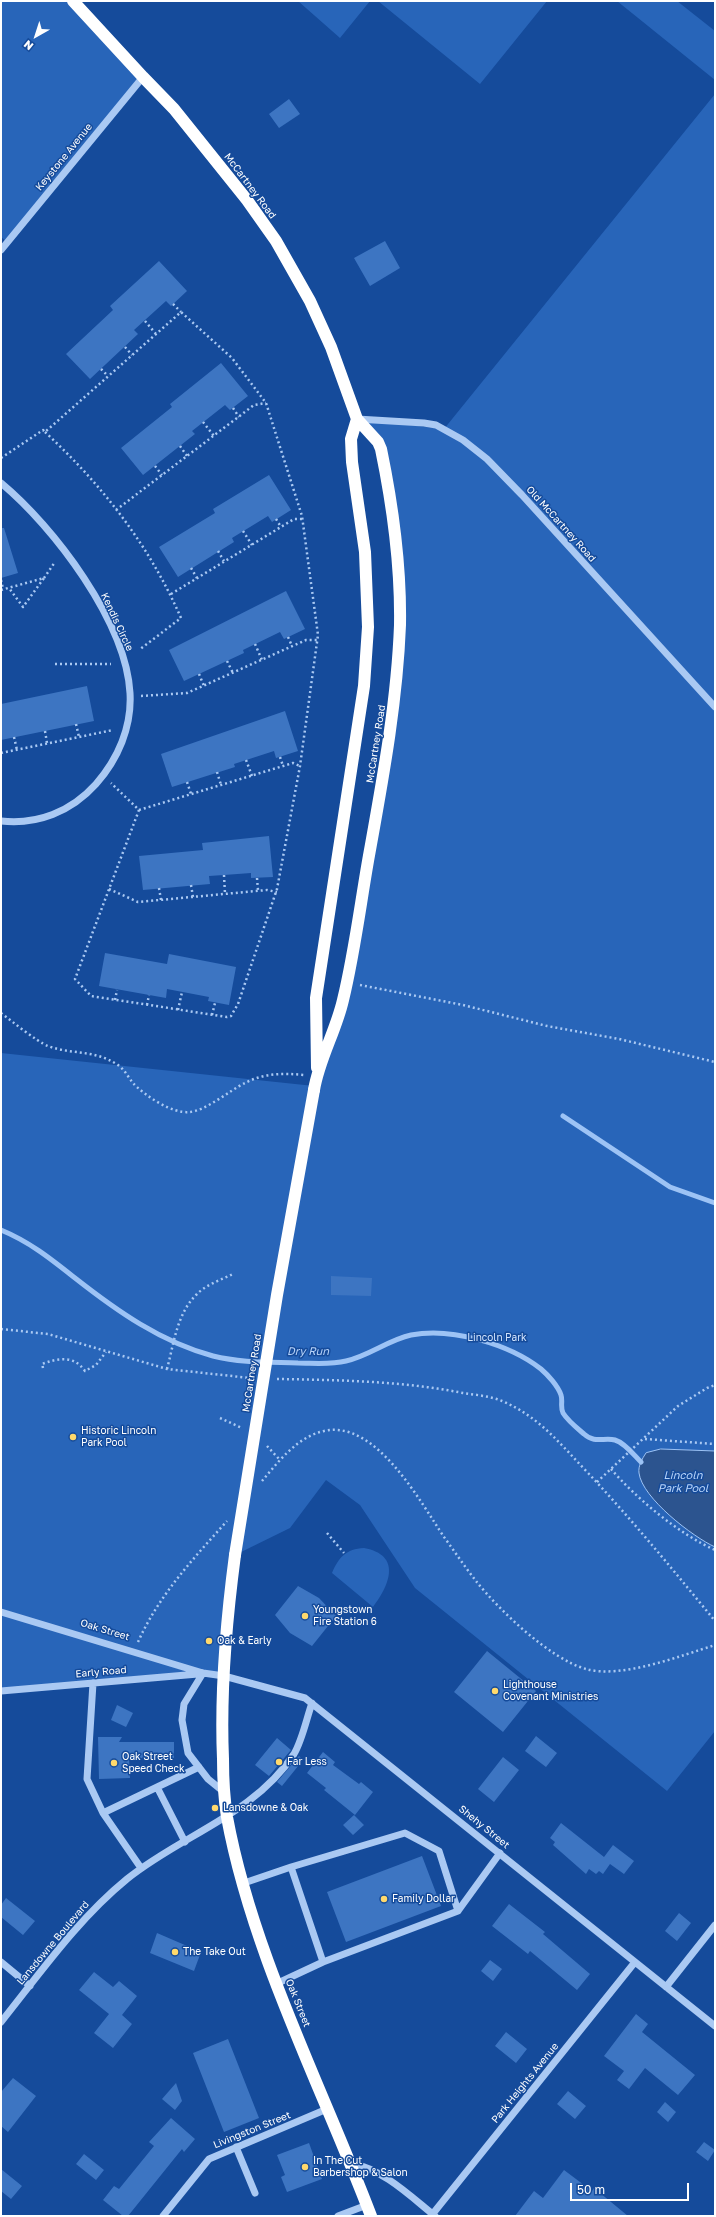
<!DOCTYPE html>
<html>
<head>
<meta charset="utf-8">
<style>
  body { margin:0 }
  #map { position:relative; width:716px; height:2217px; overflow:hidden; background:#154b9b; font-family:"Golos Text",sans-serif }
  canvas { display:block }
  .frame { position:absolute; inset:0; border:2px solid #fff; pointer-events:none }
  .north { position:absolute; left:16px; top:16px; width:40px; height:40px; -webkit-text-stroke:3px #154b9b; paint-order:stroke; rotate:219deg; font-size:11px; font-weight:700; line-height:16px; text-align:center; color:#fff }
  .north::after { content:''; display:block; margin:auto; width:14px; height:18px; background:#fff; clip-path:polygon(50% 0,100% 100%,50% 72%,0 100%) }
  .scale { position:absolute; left:570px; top:2183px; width:119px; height:18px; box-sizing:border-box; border:2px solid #fff; border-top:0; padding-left:5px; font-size:12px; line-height:14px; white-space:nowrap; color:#fff; -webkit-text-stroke:3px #154b9b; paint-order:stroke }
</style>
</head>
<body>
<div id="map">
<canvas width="716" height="2217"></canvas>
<div class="frame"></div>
<div class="north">N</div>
<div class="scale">50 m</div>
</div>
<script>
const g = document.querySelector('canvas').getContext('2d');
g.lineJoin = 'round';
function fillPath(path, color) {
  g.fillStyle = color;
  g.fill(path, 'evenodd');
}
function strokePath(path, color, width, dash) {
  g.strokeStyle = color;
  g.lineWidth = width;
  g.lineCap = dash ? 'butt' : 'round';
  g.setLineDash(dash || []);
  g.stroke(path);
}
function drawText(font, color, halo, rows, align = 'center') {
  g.font = font + ' "Golos Text",sans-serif';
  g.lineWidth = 3;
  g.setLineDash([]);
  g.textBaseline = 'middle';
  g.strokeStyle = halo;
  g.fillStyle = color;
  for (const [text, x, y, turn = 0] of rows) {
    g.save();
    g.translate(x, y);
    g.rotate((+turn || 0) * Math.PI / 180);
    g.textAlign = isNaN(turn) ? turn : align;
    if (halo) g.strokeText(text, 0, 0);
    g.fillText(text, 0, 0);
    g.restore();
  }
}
fillPath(new Path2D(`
  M1,1H73L143,77L7,242L1,237Z
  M298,1H370L340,38Z
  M378,1H547L480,84Z
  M617,1H677L715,31V80Z
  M715,94V1731L667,1791L415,1588L360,1505L326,1480L290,1528L235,1555L224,1676L203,1673L1,1691V1053L314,1086L343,1001L381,793L400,624L381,449L357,419L444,429Z
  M364,1548C402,1555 390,1585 373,1607L332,1573C339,1557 346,1549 364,1548Z`), '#2865b9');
const water = new Path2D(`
  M661,1449L715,1451V1547C693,1537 642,1498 639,1473C638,1466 642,1459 646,1453Z`);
fillPath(water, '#2c548f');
strokePath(water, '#9dc3f5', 1);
strokePath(new Path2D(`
  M563,1116L670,1187L715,1203
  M1,1230C30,1242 51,1259 75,1278C117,1311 161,1342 213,1356C241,1363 269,1362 298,1363C313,1363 330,1365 346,1361C369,1356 388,1340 411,1335C451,1327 509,1344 541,1369C548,1375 558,1386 561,1395C563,1401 560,1407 563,1413C568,1421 577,1428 584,1434C595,1444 604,1437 615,1440C625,1443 634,1455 641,1462`), '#9dc3f5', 5);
fillPath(new Path2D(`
  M289,99L300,114L279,128L269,114Z
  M385,241L400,268L370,286L354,258Z
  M159,261L187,291L171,306L166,301L134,330L138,334L90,379L66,354L113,310L110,306Z
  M221,363L248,396L230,410L225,405L192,431L195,434L143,475L121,448L172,407L170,404Z
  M269,475L291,510L272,522L268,516L232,538L234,542L178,577L159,547L215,513L213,509Z
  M1,528H4L18,573L1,578Z
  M286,591L305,629L284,639L280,632L243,650L244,653L184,681L169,650Z
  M87,686L94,721L1,740V704Z
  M285,711L298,751L276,758L274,751L234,764L235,767L172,787L161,754Z
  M269,836L273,877L251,878V873L224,875L209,876L210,884L143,890L139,856L203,850L202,843Z
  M105,953L167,964L169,954L236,967L229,1005L208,1001L209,997L167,989L166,998L99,986Z
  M331,1276L372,1278L371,1296L331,1295Z
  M298,1586L319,1598L336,1616L312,1646L290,1633L275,1615Z
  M487,1651L536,1691L503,1732L454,1692Z
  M117,1705L133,1713L126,1727L111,1720Z
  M536,1736L557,1753L546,1767L525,1751Z
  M98,1737H122L119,1742H174V1758H129L130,1778L99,1779Z
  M277,1738L291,1750L269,1776L255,1765Z
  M323,1752L335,1762L333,1765L359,1784L361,1782L373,1792L355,1815L324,1790L326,1788L307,1773Z
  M299,1756L303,1760L282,1786L277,1782Z
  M503,1757L519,1770L494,1802L478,1789Z
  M354,1815L364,1825L353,1835L343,1825Z
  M561,1823L604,1857L613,1845L634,1861L624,1874L610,1864L603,1874L599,1871L596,1874L589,1869L586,1874L553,1845L555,1842L550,1838Z
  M422,1856L441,1906L346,1942L327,1892Z
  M6,1898L35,1921L23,1935L1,1917V1905Z
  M509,1904L545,1932L543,1934L590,1974L577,1990L530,1951L528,1954L492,1926Z
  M679,1913L691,1923L677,1941L665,1931Z
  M157,1933L201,1952L194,1971L150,1953Z
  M490,1960L502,1969L493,1981L481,1971Z
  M94,1972L113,1987L119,1981L137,1996L122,2015L132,2024L113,2048L94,2033L109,2014L79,1990Z
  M636,2014L648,2024L642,2032L695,2075L678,2095L645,2068L629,2089L617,2080L624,2071L604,2056Z
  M506,2032L527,2049L516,2063L495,2046Z
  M228,2039L259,2118L224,2132L193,2053Z
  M13,2078L36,2096L8,2132L1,2126V2092Z
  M176,2083L182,2101L175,2110L162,2099Z
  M568,2091L586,2106L575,2119L557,2104Z
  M665,2102L676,2112L668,2122L657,2112Z
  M171,2118L195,2139L184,2152L182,2149L128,2216H123L103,2200L114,2186L119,2189L154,2146L149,2142Z
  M704,2142L715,2150L708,2161L696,2152Z
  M309,2143L322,2179L287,2192L281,2177L285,2175L277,2155Z
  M84,2154L104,2170L96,2180L76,2164Z
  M1,2169L22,2186L11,2199L1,2191Z
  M564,2170L592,2191L594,2188L628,2216H515L534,2191L543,2198Z`), '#3d75c2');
strokePath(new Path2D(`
  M173,304L181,312
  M145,321L156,334
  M125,347L132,355
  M101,369L108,376
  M233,408L239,417
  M203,422L214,436
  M45,432C103,486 149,545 181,618L139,650
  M180,446L187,456
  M1,458L43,430L45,432L181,312L232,358L266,403L302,516L318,635L300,766L277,889L238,1004L231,1016L227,1017L91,996L75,979L139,810L111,783
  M155,466L162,475
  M116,510L254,405L266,403
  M276,519L281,527
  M243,531L252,545
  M218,551L224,561
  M191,568L197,578
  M44,578L55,562
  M1,580L3,589
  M1,590L44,578L23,607L9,588
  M171,594L294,519H302
  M288,637L292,646
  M255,644L262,660
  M227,661L233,673
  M55,664H111
  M199,674L204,686
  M141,696L187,693L306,640H317
  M76,724L79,737
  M45,731L47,743
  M14,737L17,750
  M1,753L113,730
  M280,757L283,766
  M246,760L252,776
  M217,772L221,785
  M187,782L191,794
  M139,810L293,763L300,766
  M224,875L225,894
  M257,878L258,890
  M191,885L193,897
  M159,888L161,900
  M109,889L138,902L267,890L277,892
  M360,985L463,1005L547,1026L619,1039L715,1062
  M115,1000L117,990
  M147,1005L149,995
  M178,1010L182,992
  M1,1013C13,1022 36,1041 48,1046C72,1055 94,1049 118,1065C125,1070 128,1077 133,1083C144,1095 172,1114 189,1112C206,1111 230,1090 245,1083C264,1073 283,1073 304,1075
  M212,1015L215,1003
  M1,1329L48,1334L167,1369L250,1378
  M43,1368L42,1364C58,1358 74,1355 85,1371L96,1365L106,1352
  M167,1369C174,1343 177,1313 197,1294C207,1284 221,1280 233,1274
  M277,1379C339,1380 402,1381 463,1393C476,1395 490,1396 502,1401C540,1417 561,1445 589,1474C633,1521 674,1571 715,1621
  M220,1418L242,1428
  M645,1439L715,1444
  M267,1446L280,1460
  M611,1469C637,1499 679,1534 715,1550
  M262,1481C279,1461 297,1437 324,1431C376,1419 421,1503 444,1537C455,1552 465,1567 476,1581C499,1610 550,1659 586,1669C621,1679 680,1656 715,1645
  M597,1482L678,1406L707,1388L715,1385
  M327,1533L344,1553
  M138,1642C159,1595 193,1559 227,1521`), '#aac9f3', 2.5, [2, 3]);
strokePath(new Path2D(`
  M1,250L143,77
  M357,419L424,423L436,425L463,440L487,459L522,495L715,707
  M1,483C54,527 126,622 130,693C132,727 118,759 96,784C71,812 37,825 1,821
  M1,1612L203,1673L224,1676L305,1698L715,2026
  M203,1673L184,1704L182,1720L188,1753L208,1779L224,1792
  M93,1683L87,1779L103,1813L141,1868
  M1,1691L198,1674
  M157,1787L185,1842
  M103,1813L199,1767
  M244,1883L291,1867
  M1,1962L30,1986
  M323,1962L291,1867L405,1833L439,1851L458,1911
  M278,1983L323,1962L458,1911L500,1853
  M666,1987L715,1925
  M1,2022C41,1972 78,1919 127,1879C181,1835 254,1815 294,1754C302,1741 307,1717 312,1703
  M236,2147L255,2193
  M351,2163C384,2170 410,2196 435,2216
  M163,2216L209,2159L327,2109
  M338,2216L367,2205
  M431,2216L635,1962`), '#aac9f3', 7);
strokePath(new Path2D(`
  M73,1L143,77L174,109L247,200L276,241L310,301L331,347L357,419L378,442L381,449C393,507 401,565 400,625C397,704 382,783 368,861C360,907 354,955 343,1000C336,1031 319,1059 314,1090
  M317,1068L316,998L364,686L368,627L365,552L352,462L351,439L357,419
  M235,1555C226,1623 220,1690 223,1759C223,1778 224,1798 227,1817C252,1953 322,2087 371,2216`), '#fff', 12);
strokePath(new Path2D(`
  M235,1555L277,1295L314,1090`), '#fff', 12);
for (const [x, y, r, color] of [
  [73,1437,4,"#ffd96c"],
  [305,1616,4,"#ffd96c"],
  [209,1641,4,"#ffd96c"],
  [495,1691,4,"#ffd96c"],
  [279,1762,4,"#ffd96c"],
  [114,1763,4,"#ffd96c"],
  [215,1808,4,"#ffd96c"],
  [384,1899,4,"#ffd96c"],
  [175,1952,4,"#ffd96c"],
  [305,2167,4,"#ffd96c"]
]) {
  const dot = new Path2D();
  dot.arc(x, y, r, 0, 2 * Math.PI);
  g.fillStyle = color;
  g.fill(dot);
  strokePath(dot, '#154b9b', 1.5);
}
drawText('10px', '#fff', '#154b9b', [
  ["Keystone Avenue",64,157,-51],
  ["McCartney Road",250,186,53],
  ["Old McCartney Road",561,524,48],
  ["Kendis Circle",117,622,65],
  ["McCartney Road",376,744,-81],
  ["McCartney Road",252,1373,-81],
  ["Oak Street",105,1630,17],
  ["Early Road",101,1672,-5],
  ["Shehy Street",484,1827,39],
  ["Lansdowne Boulevard",53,1943,-50],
  ["Oak Street",298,2003,68],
  ["Park Heights Avenue",525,2083,-51],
  ["Livingston Street",252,2130,-22]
]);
drawText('10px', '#d2e4fd', '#154b9b', [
  ["Lincoln Park",497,1338]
]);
drawText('10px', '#fff', '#154b9b', [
  ["Historic Lincoln",81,1431],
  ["Park Pool",81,1443],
  ["Youngstown",313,1610],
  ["Fire Station 6",313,1622],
  ["Oak & Early",217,1641],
  ["Lighthouse",503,1685],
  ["Covenant Ministries",503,1697],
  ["Oak Street",122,1757],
  ["Speed Check",122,1769],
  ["Far Less",287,1762],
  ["Lansdowne & Oak",223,1808],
  ["Family Dollar",392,1899],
  ["The Take Out",183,1952],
  ["In The Cut",313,2161],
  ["Barbershop & Salon",313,2173]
], 'left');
drawText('italic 11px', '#b7d3f9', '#154b9b', [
  ["Dry Run",308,1352],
  ["Lincoln",683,1476],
  ["Park Pool",683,1489]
]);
</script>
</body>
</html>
